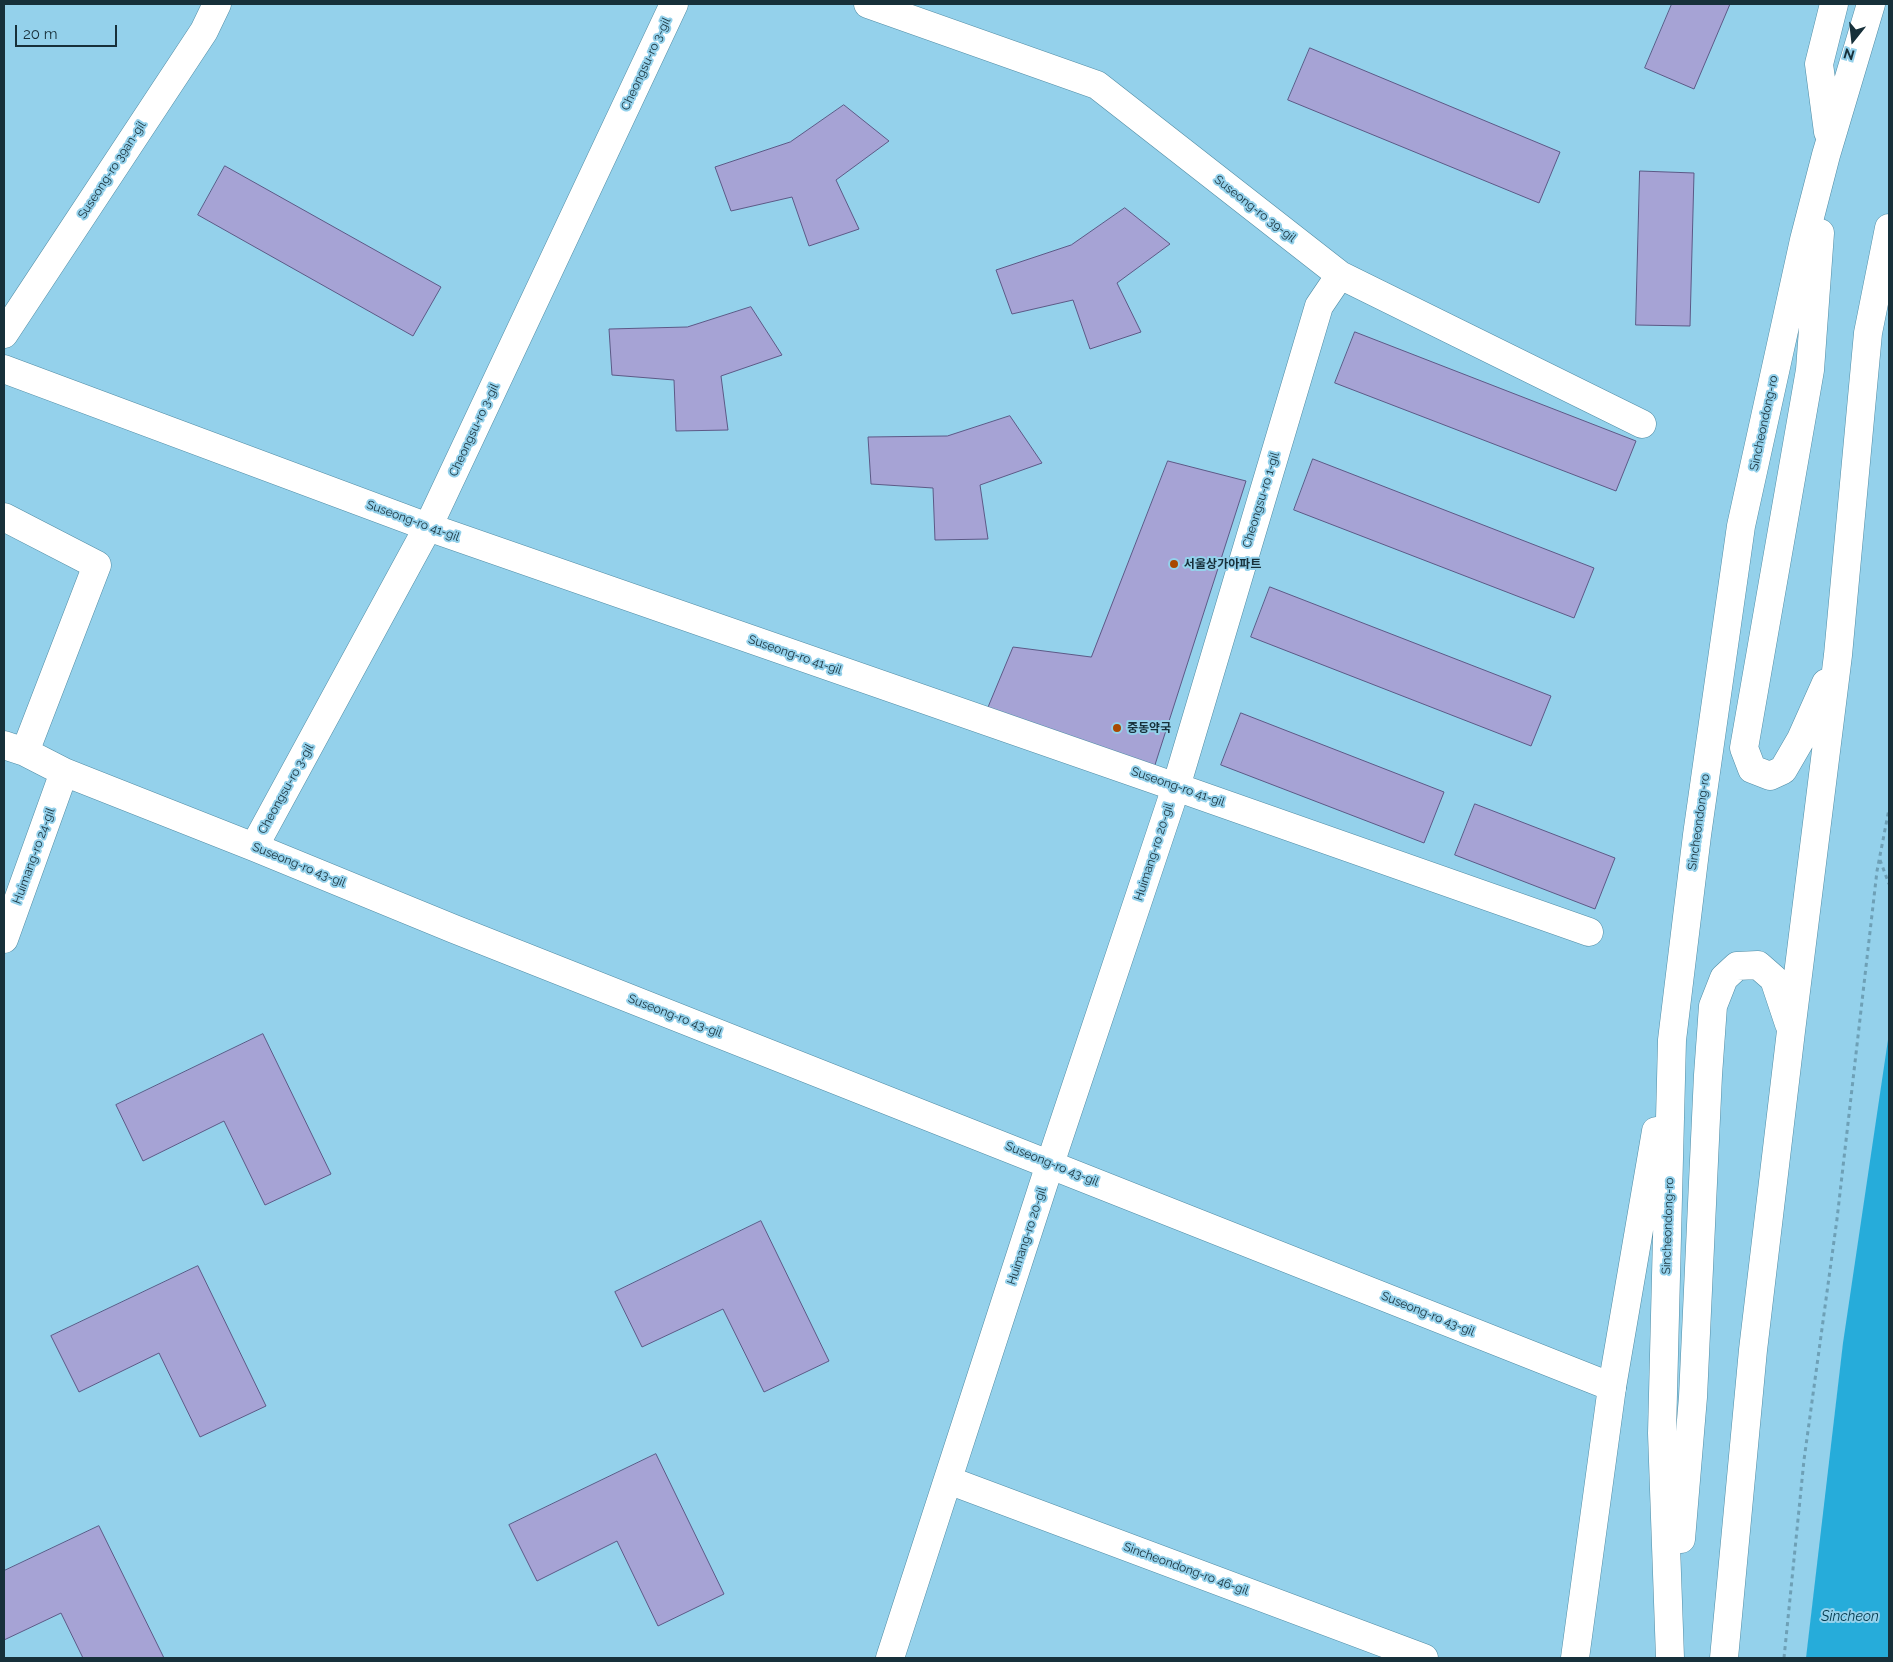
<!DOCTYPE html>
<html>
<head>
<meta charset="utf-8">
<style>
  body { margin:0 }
  #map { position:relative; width:1893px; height:1662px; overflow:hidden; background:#94d1eb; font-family:Raleway,sans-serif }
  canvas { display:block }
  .frame { position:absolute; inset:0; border:5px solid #17303a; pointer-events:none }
  .north { position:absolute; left:1828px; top:15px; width:50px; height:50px; -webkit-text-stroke:4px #94d1eb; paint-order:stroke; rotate:196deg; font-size:14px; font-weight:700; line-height:20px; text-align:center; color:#17303a }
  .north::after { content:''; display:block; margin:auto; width:18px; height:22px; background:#17303a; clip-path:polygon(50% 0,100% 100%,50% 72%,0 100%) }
  .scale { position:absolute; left:15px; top:25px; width:102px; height:22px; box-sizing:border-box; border:2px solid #17303a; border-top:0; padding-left:6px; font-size:15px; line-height:18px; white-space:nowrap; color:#17303a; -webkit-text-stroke:4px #94d1eb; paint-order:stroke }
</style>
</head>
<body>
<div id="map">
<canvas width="1893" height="1662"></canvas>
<div class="frame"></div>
<div class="north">N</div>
<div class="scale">20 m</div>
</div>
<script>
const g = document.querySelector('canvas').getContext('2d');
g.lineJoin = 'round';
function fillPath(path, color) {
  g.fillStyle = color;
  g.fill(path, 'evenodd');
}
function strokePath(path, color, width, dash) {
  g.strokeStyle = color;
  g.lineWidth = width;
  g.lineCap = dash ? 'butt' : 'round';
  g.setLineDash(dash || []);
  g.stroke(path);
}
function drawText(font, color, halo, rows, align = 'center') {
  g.font = font + ' Raleway,"Noto Sans KR",sans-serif';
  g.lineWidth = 4;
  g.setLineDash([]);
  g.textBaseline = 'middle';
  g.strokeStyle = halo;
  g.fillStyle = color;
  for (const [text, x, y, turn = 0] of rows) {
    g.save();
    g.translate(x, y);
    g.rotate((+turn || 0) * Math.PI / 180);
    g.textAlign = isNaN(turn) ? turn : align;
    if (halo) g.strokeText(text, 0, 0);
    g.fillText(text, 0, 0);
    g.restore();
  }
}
fillPath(new Path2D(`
  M1889,1033V1658H1806L1843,1343Z`), '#26acda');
const building = new Path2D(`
  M1672,4H1730L1694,89L1645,68Z
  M1310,48L1560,152L1539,203L1288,100Z
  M844,105L889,141L836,180L859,229L809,246L792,197L731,211L715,167L790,142Z
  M225,166L441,287L413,336L198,215Z
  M1640,171L1694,173L1690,326L1636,325Z
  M1125,208L1170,244L1117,283L1141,332L1090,349L1073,300L1012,314L996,270L1071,245Z
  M751,307L782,355L721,376L728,430L676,431L674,380L612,375L609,329L687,327Z
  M1355,332L1636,441L1616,491L1335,383Z
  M1010,416L1042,463L980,485L988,539L935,540L933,488L871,484L868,437L947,436Z
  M1313,459L1594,568L1574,618L1294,510Z
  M1168,461L1246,481L1153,771L986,712L1013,647L1091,657Z
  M1270,587L1551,696L1531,746L1251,637Z
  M1241,713L1444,792L1424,843L1221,765Z
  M1475,804L1615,858L1595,909L1455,855Z
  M263,1034L331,1174L265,1205L224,1121L143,1161L116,1105Z
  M761,1221L829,1361L764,1392L723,1309L642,1347L615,1292Z
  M198,1266L266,1406L200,1437L159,1353L79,1392L51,1336Z
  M656,1454L724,1594L658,1626L617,1541L537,1581L509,1525Z
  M99,1526L164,1658H83L61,1613L4,1640V1571Z`);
fillPath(building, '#a6a3d5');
strokePath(building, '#5c5986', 1);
const street = new Path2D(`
  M868,4L1097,85L1340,275L1642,424
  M4,334L204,31L217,4
  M4,369L428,527L1176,787L1589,932
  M4,517L97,565L25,752
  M4,745L25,752L64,772L254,847L454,929L1612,1387
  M254,847L428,527L674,4
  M4,939L64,772
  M948,1480L1424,1658
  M890,1658L1050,1164L1176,787L1319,306L1340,275`);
const secondary = new Path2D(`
  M1828,132L1819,64L1834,4
  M1820,233L1810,370L1744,748L1752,769L1770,776L1783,770L1801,739L1826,683
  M1681,1539L1693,1397L1708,1075L1713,1006L1724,978L1737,966L1758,965L1774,979L1789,1024
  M1575,1658L1612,1387L1656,1131
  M1670,1658L1662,1433L1672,1040L1697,835L1741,526L1804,240L1826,155L1871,4
  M1724,1658L1753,1350L1791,1031L1838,655L1868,333L1889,228`);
strokePath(street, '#508ca5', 29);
strokePath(secondary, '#508ca5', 29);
strokePath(new Path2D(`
  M1880,860L1889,884
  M1784,1658L1804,1460L1837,1219L1877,871L1889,809`), '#6ea0b6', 3, [4, 4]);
strokePath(street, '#fff', 28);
strokePath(secondary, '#fff', 28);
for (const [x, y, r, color] of [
  [1174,564,5,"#a94901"],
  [1117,728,5,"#a94901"]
]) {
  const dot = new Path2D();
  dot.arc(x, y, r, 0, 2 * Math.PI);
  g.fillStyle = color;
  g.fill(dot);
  strokePath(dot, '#94d1eb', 2);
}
drawText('12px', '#17303a', '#94d1eb', [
  ["Cheongsu-ro 3-gil",646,64,-65],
  ["Suseong-ro 39an-gil",112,170,-57],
  ["Suseong-ro 39-gil",1255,209,38],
  ["Sincheondong-ro",1764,423,-78],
  ["Cheongsu-ro 3-gil",474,430,-65],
  ["Cheongsu-ro 1-gil",1261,500,-73],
  ["Suseong-ro 41-gil",413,521,20],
  ["Suseong-ro 41-gil",795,655,19],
  ["Suseong-ro 41-gil",1178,787,19],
  ["Cheongsu-ro 3-gil",286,789,-61],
  ["Sincheondong-ro",1699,822,-82],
  ["Huimang-ro 20-gil",1154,852,-72],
  ["Huimang-ro 24-gil",34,856,-70],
  ["Suseong-ro 43-gil",299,865,22],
  ["Suseong-ro 43-gil",675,1016,21],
  ["Suseong-ro 43-gil",1052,1164,22],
  ["Sincheondong-ro",1668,1226,-88],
  ["Huimang-ro 20-gil",1027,1236,-72],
  ["Suseong-ro 43-gil",1428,1314,22],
  ["Sincheondong-ro 46-gil",1186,1569,20]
]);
drawText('bold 12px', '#17303a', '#94d1eb', [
  ["서울상가아파트",1184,564],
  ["중동약국",1127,728]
], 'left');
drawText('italic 14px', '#00374a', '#94d1eb', [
  ["Sincheon",1850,1617]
]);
</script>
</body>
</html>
